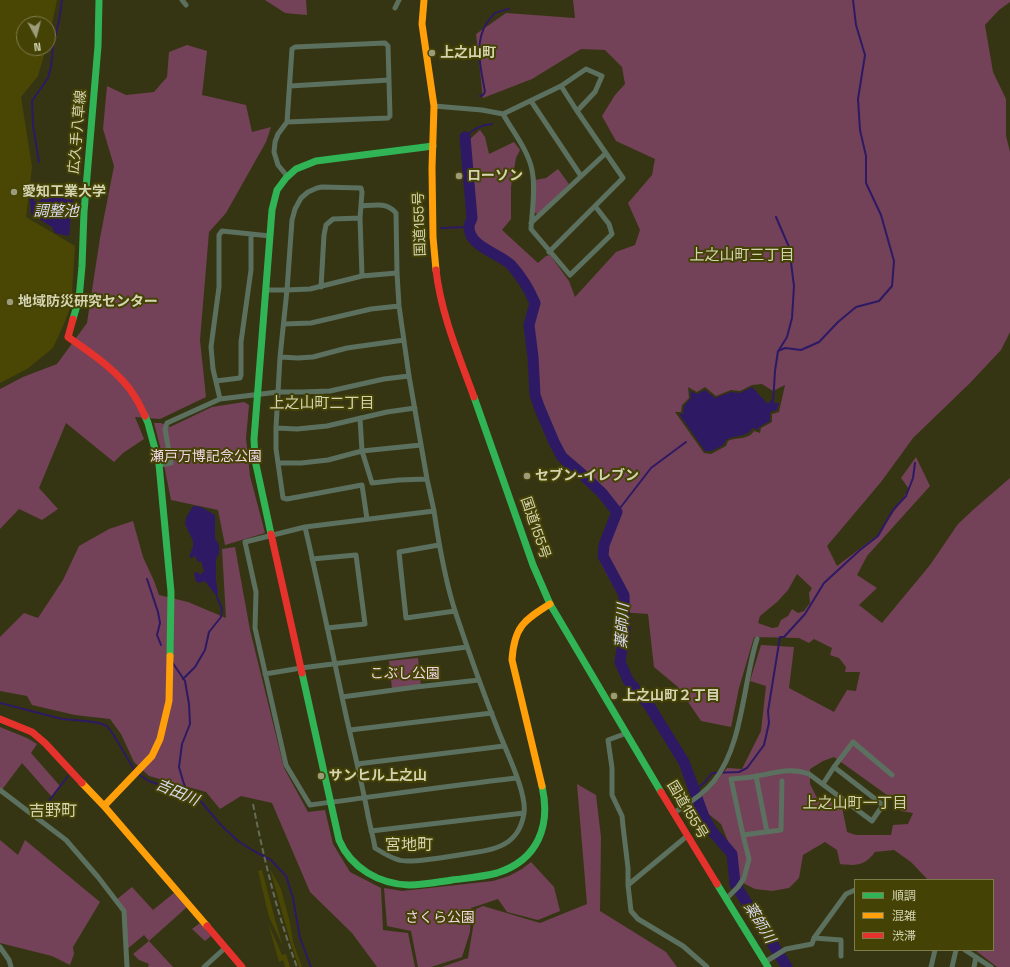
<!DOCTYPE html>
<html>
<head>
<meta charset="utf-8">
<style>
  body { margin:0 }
  #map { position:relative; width:1010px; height:967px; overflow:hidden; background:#363513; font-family:"Space Grotesk","Noto Sans JP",sans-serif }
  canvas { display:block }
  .legend { position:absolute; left:854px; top:879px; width:140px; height:72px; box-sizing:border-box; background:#444205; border:1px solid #7e7c4a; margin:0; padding:5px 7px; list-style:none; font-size:12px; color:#d4d4b1 }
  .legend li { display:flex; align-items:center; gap:8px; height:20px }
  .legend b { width:20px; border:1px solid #7e7c4a }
  .north { position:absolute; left:16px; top:16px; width:40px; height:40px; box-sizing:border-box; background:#444205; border:1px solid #7e7c4a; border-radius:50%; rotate:173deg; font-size:11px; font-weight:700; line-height:16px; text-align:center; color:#d4d4b1 }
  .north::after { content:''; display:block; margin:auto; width:14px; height:18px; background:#9d9c7a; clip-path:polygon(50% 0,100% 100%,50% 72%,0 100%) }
</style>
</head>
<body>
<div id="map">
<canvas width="1010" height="967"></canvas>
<ul class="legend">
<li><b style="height:5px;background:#30b455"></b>順調</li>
<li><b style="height:5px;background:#ff9f0a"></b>混雑</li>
<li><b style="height:5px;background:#e5322d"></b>渋滞</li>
</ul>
<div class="north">N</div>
</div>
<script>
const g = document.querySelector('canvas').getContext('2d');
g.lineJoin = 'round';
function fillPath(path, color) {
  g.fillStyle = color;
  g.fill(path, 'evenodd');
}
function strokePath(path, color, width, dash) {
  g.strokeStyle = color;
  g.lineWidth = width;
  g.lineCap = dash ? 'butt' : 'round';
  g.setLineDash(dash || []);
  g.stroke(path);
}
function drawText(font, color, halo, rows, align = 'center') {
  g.font = font + ' "Space Grotesk","Noto Sans JP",sans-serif';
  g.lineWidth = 4;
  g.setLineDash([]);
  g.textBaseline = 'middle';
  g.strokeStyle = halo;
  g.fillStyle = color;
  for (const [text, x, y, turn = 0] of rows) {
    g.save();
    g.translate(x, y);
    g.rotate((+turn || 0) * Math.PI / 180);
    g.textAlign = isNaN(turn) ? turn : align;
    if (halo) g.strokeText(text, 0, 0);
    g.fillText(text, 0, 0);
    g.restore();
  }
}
fillPath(new Path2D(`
  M0,0H57L48,42V24H24V48H46L38,76L21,97L32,167L26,217L75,246L72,292L69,311L63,326L53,348L27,369L0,383Z
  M270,869L281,889L290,923L293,942L302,967H299L291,944Z
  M262,870L276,923L283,946L269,917L258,871Z
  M268,923L282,955L286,954L290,967H285L283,960L279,962Z`), '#4a4705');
fillPath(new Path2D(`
  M265,0H306L307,15L285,13Z
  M573,0H1010V2L999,10L985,25L993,72L1006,99V136L1010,152V332L1001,350L970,383L913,438L881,482L827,546L837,566L878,535L909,489L901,478L916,457L930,486L867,556L857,575L877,588L859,605L882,623L930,565L958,524L974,509L1010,478V967H997L975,950H993V880H928L911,862L894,850L875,852C865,866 856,866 840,864L837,850L825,842L803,855L799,878L789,888L772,891L755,889L737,880L734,856L721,824L695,803L712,787L727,768L742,769L761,731L766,686L750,681L761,645L794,647L789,688L834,712L847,690L856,691L860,672H845L846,667L839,658L830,655L832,648L814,639L809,643L799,638L754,637L739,688L731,727L701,721L678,687L654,667L648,614L619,612L620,598L601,564L607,543L619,512L606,492L568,459L557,443L539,396L537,380L531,326L539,304L531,285L505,257L477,240L465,225L468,211L474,201L469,140L480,130L485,137L489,154L514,142L520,150L516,158L511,187V219L502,230L538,263L546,256L550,255L569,281L575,297L616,252L635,245L640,230L628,203L652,175L655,159L616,141L602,116L615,95L625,84L622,67L605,50L581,49L532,79L483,98L476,34L506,13L575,18ZM762,384L773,391L785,385L779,412L772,414V422L761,428L760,433L754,431C749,440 736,437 728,441L726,446L711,454L704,453L675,412H681L682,405L689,398L688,387L697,392L705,387L716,396L731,390L740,391L752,385ZM797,574L812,588L809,593L810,603L804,611L798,613L792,609L788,616L781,620L778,627L772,628L758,623L760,616L777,602L788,590ZM834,757L894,800L901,811L913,813L908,824L893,825L891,835H856L847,832L842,807L829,800H818L810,784V769L823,761Z
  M187,45L207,51L202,95L246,105L252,132L271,127L266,142L226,213L209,232L200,340L206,397L160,419L135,417L144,439L123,453L114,462L66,423L39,488L58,509L42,520L19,509L0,529V389L23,377L57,364L87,323L100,238L114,166L103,129L107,86L126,95L154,92L167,77L169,52Z
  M558,169L569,184L539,215L534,212L535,180L546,178Z
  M244,402L249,405L246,438L250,476L265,533L225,545L218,510L171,500L161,450L154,423H161L170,427L212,407Z
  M133,521L143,557L154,581L159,595L188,602L226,618L222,549L235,547L250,630L284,768L308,812L325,810L333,844L350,872L381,888L383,930L408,933L415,967H377L352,933L310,892L272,803L241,796L220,809L206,792L149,776L134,762L121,734L110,719L75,715L32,705L27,696L0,691V637L24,613L38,618L63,580L79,546L109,529Z
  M418,658L421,686L392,689L389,661Z
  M0,727L27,738L37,744L31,753L60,786L52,797L22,763L1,791L0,790Z
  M577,784L596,795L601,837L600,911L666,952L677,967H442L468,958L476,909L483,906L540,923L587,904Z
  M0,840L18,855L25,840L100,902L73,947L74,954L70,965L52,956L0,943Z
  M531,862L554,887L560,911L538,920L507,912L498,899L471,908L470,932L462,957L431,967H418L411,931L387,926L384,888L402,891L493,881L509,876L522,869Z
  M132,887L153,910L174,893L187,907L149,941L173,967H148L149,964L139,960L133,954L149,941L144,935L126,950L124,911L116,900Z
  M200,923L211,936L205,941L192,929Z`), '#734258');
fillPath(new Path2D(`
  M31,194L35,195L34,201L37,203L46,196H64L67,200L73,199L69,236L55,233L52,227L31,214L30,200Z
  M752,387L768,404L772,399L773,403H779L777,410L770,412V421L759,427L758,430L752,428C749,437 734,435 726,440L724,444C718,448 713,452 705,451L679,414H683L684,406L691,398L690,391L697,394L705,390L715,398L731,392L740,393Z
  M193,506L201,507L215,515V538L219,545V553L216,560V581L218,592L217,597L205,581L199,583L196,581L194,573L198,572L200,575L204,571L201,561L198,562L195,556L192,558L189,557L193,547V541L185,524L186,518Z`), '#2e1964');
strokePath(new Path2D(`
  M480,96L483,95L485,92C481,69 473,42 488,21C490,19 492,16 494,14C498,11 505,10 509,9
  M465,137C474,129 480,125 492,124
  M39,162L33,125L32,101L48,78L51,67L53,45L59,21L62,0
  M776,217L789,247L794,286L792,318L787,337L779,350
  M441,228L469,227
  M773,403L775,371L778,351L785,348L801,350L819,342L838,322L856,307L879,301L892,286L894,261L881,215L866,183V156L860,130L858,99L865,55L856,25L853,0
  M617,512L651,468L686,442
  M147,579L158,612L160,623L157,635L161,645
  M172,662L185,681L189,704L190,724L182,744L179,767L183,781L188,795
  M183,679L195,667L205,650L209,632L221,617L222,609L217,597
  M0,703L62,719L86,721L99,723L107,726L113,734L135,771
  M138,774L149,781L198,798L221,825L238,841L254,851L271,860L286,876L293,898L300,938L311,967
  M694,791L705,782L712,773L739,772L747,768L764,745L769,723L768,711L780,637H784L805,614L824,583L860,550L878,536L893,510L906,496L913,478L915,463
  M38,815L68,776`), '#2e1964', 2);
strokePath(new Path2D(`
  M465,137L472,218C471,221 469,224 469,227C469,247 499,253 511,265C521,276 529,289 535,303L529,325L533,357L535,395L540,409L554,442L562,457L583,475L602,493L617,512L604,545L603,556L624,595L625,631L620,662L628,680L650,707L684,762L704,817L712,831L732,854L735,884L787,967`), '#2e1964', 11);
strokePath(new Path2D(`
  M182,0L186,5
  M395,8L399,0
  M290,86L389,80
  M561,86L577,111
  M531,101L581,176
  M434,106L482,110L503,114L561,86L586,69L602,76L595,92L577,111L623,178L595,206L609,224L612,234L570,275L531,229C532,210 536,189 532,170C528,150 513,132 503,114
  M287,122L388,118L390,116L388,46L385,43L295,47L292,49L287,122L278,134L275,142L274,152L278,165L287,176
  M362,206C374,205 387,202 396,213L397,273L399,306L409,376L427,479L434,511
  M531,223L606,153
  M549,252L595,206
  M362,276L360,218L362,192L361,188L322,187L317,188L308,192L301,198L295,209L292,220L287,290L280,357L276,428V449L283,498L287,499L362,485L367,519
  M321,287L324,235L326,225L333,219L360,218
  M267,290H287L310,289L362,276L397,273
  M284,324L311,323L371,309L399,306
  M280,357L298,358L313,357L347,348L404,340
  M216,381L240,378L241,375V342L251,270V234
  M220,399L213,369L211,347L219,287V235L222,231L270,236
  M360,418L362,451L372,483L399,480L427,479
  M276,428L297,429L327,426L387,412L415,408
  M278,463H301L328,460L362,451L421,445
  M159,465L171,463L165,429L167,423L220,399L278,392H302L330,391L384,379L409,376
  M305,527C320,591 333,656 347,720C354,750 361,780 367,810C369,823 373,835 375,848C383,853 391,858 399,860C410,864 452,856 465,854C493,850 519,847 524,813C527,793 506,751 498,730C483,692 469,653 456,614C445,581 439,545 434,511L305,527L245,542L256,592L255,628L286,765L310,805C379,796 447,786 516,778
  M439,545L399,552L406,618L455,611
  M312,559L356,555L365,624L327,628
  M265,674L301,668L467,647
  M342,697L416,687L479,680
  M350,730L492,713
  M627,733L608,740L612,768V795L622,816L623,826L628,868V885
  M357,764L504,746
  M756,776L767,832
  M823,784L834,767
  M0,790L66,840L98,877L124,911L127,967
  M674,813C688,803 703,795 714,781C743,745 743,683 757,639
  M371,831L524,813
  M743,835L781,830L782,781
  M687,836L628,885L631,911L638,919L683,946L707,967
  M726,899L738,887L744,878L749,859L743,835L731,779C740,778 748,778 757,776C775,773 790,767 809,774L872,821L883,805L834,767L853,742L892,775
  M814,938L841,940V956
  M0,947L9,960L11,967
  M965,950L991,967
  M765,962L786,949L812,944L814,938L846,894L855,890
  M204,967L225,948
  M931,967L935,950
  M952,967L956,950
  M974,967L976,957`), '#5c705f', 5);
strokePath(new Path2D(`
  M73,319L79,299L82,266L84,212L98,46L99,0
  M474,397L533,565L550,604L661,792
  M145,416L148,423L159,464L171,592L170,656
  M271,534L255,460L254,439L272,210L277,190L286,178L296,169L316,161L433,146
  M302,673L339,840C351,868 379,884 409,885C424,885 438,882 452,880C467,878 482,877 497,873C538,860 551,826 542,786
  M717,884L768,967`), '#30b455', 7);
strokePath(new Path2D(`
  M424,0L422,24L434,106L432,168L433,237L436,270
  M82,783L104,806L207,926
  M542,786L512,660C514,627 524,620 550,604
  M104,806L152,756L160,739L169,701L170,656`), '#ff9f0a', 7);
strokePath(new Path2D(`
  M436,270C441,314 459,356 474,397
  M73,319L68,337C90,352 122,374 135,397C139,403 142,410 145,416
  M271,534L302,673
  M0,719L32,732L45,743L82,783
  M661,792L717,884
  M207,926L242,967`), '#e5322d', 7);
strokePath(new Path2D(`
  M253,804C264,859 277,914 297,967`), '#646c58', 2, [6, 3]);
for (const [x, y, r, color] of [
  [432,53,4,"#9d9c7a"],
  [459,176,4,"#9d9c7a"],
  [14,192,4,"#9d9c7a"],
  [10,302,4,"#9d9c7a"],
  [527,476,4,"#9d9c7a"],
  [614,696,4,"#9d9c7a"],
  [321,776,4,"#9d9c7a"]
]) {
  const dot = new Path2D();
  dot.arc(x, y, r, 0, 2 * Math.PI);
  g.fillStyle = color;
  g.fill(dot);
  strokePath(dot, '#444205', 1.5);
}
drawText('bold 14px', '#d4d4b1', '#444205', [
  ["上之山町",440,53],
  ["ローソン",467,176],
  ["愛知工業大学",22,192],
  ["地域防災研究センター",18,302],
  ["セブン-イレブン",535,476],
  ["上之山町２丁目",622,696],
  ["サンヒル上之山",329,776]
], 'left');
drawText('14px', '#d4d4b1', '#444205', [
  ["広久手八草線",78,132,-85],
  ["国道155号",420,224,-92],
  ["国道155号",535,528,71],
  ["国道155号",687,810,59]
]);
drawText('14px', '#f1d7e4', '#444205', [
  ["瀬戸万博記念公園",206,457],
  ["こぶし公園",405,674],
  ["さくら公園",440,918]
]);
drawText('italic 15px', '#d9d9f1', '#444205', [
  ["調整池",56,212],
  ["薬師川",623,626,-87],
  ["吉田川",177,793,23],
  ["薬師川",759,923,58]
]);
drawText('15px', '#d4d4b1', '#444205', [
  ["上之山町三丁目",742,256],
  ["上之山町二丁目",322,404],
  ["上之山町一丁目",855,804]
]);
drawText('16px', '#d4d4b1', '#444205', [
  ["吉野町",53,812],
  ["宮地町",409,846]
]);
</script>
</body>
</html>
